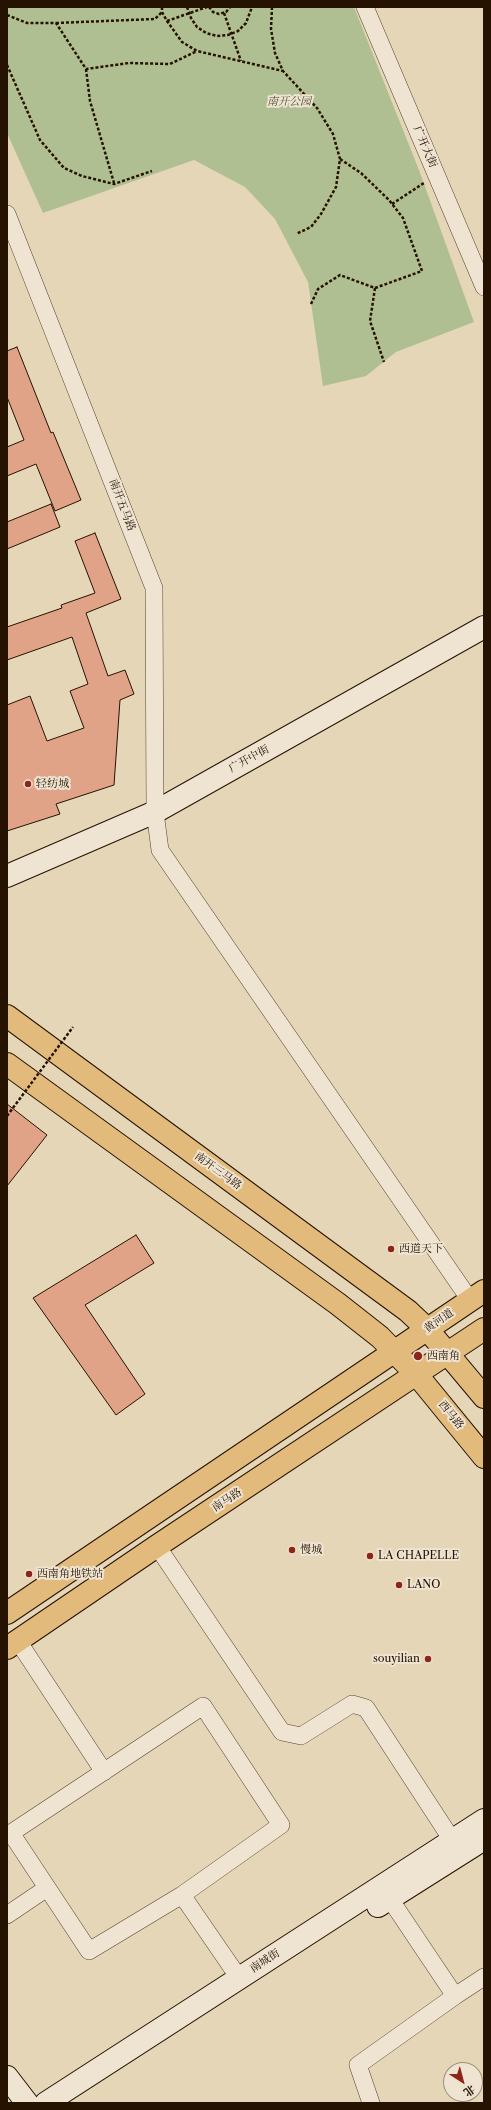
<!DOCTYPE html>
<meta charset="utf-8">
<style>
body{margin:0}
#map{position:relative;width:491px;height:2110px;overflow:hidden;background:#e5d6b8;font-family:"Libre Caslon Text","Noto Serif SC",serif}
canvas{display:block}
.frame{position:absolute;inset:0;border:8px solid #261200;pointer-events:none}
.north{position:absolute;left:443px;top:2062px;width:40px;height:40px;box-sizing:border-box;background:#eee4d1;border:1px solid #9e907d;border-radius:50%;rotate:144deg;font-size:11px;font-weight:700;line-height:16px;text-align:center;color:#261200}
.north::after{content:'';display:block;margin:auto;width:14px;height:18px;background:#8f2418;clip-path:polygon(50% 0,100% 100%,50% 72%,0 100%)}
</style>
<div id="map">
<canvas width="491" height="2110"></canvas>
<div class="frame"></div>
<div class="north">北</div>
</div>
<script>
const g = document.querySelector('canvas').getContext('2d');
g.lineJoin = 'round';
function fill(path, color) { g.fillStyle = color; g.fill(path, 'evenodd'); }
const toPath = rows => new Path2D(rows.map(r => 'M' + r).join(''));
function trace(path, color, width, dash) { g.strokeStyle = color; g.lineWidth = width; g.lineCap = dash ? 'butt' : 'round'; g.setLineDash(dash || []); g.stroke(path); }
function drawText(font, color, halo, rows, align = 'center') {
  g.font = font + ' "Libre Caslon Text","Noto Serif SC",serif'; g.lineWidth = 4; g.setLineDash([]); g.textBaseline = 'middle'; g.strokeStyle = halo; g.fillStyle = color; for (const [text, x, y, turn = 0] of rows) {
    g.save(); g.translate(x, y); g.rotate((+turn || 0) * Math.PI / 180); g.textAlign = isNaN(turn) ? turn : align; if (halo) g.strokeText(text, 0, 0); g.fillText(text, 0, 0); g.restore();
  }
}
fill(toPath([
 [7,7,354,7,419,170,474,322,396,352,366,376,323,386,308,282,275,219,245,187,194,160,43,213,7,133]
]), '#b0bf92');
const building = toPath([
 [17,347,51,433,53,432,81,500,55,511,36,464,7,476,7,447,24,440,7,397,7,351,17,347],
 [51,504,60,527,7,549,7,522,51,504],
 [95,533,121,599,86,613,108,676,125,670,134,694,120,700,114,785,56,804,60,814,7,831,7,705,30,696,47,741,84,728,70,691,88,684,72,637,7,660,7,627,62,608,61,605,95,593,75,541,95,533],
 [7,1104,47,1135,7,1186,7,1104],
 [136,1235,154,1263,85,1305,145,1394,116,1415,33,1298,136,1235]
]);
fill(building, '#e1a387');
trace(building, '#261200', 1);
const street = toPath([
 [365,7,484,287],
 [7,214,154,588,155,812,160,850,470,1300],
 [157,1546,282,1732,301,1736,352,1704,366,1708,452,1840],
 [18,1641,104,1772],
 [182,1895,89,1951,11,1833,203,1706,281,1825,182,1895,239,1978],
 [390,1899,455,1996,484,1977],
 [7,1915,47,1888],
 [371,2103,358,2065,455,1996]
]);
const secondary = toPath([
 [7,876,155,812,484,627],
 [378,1906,484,1839],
 [7,2077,27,2103],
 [46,2103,484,1820]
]);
const primary = toPath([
 [7,1016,408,1311,427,1329,484,1397],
 [7,1064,338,1304,380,1337,417,1375,484,1457],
 [7,1613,484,1291],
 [7,1648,157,1546,484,1329]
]);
trace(street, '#56432e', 18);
trace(secondary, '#261200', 24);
trace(primary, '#261200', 24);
trace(toPath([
 [162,7,162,12,167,21,182,42,197,51,283,71],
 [187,7,191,18,197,27,206,33,217,36,228,35,238,31,246,23,252,7],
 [209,7,213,12,219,14,226,12,230,7],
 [272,7,271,29,275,53,283,71,317,108,333,134,340,159,336,187,321,214,311,227,296,234],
 [224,13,241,61],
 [7,15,27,23,56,23,86,69,129,63,170,64,197,51],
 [167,21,207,7],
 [56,23,155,19,162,12],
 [7,65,40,140,64,168,82,176,114,184,152,171],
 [86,69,90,101,114,183],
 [392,204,424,183],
 [375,288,370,321,384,362],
 [311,304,318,289,340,275,375,288,422,271,403,218,389,200,361,173,340,159]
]), '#261200', 2.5, [3, 2]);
trace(street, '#eee4d1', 17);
trace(secondary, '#eee4d1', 22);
trace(primary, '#e2bb7c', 22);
trace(toPath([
 [7,1116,73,1027]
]), '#261200', 2.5, [3, 2]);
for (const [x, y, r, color] of [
 [28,784,4,"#8f2418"],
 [391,1249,4,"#8f2418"],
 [418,1356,5,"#8f2418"],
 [292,1550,4,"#8f2418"],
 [370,1556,4,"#8f2418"],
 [29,1574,4,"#8f2418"],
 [399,1585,4,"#8f2418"],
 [428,1659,4,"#8f2418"]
]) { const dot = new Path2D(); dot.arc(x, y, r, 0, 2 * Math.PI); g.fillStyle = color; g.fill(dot); trace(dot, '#eee4d1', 1.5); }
drawText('italic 11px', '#564f33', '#eee4d1', [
 ["南开公园",289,102]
]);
drawText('11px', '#261200', '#eee4d1', [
 ["广开大街",425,147,67],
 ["南开五马路",122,505,69],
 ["广开中街",249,759,-29],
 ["南开三马路",218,1171,36],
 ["黄河道",439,1321,-35],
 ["西马路",451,1415,51],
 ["南马路",227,1500,-33],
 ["南城街",265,1961,-33]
]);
drawText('11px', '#261200', '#eee4d1', [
 ["轻纺城",36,784],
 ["西道天下",399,1249],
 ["西南角",427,1356],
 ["慢城",300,1550],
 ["LA CHAPELLE",378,1556],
 ["西南角地铁站",37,1574],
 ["LANO",407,1585],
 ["souyilian",420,1659,"right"]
], 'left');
</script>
